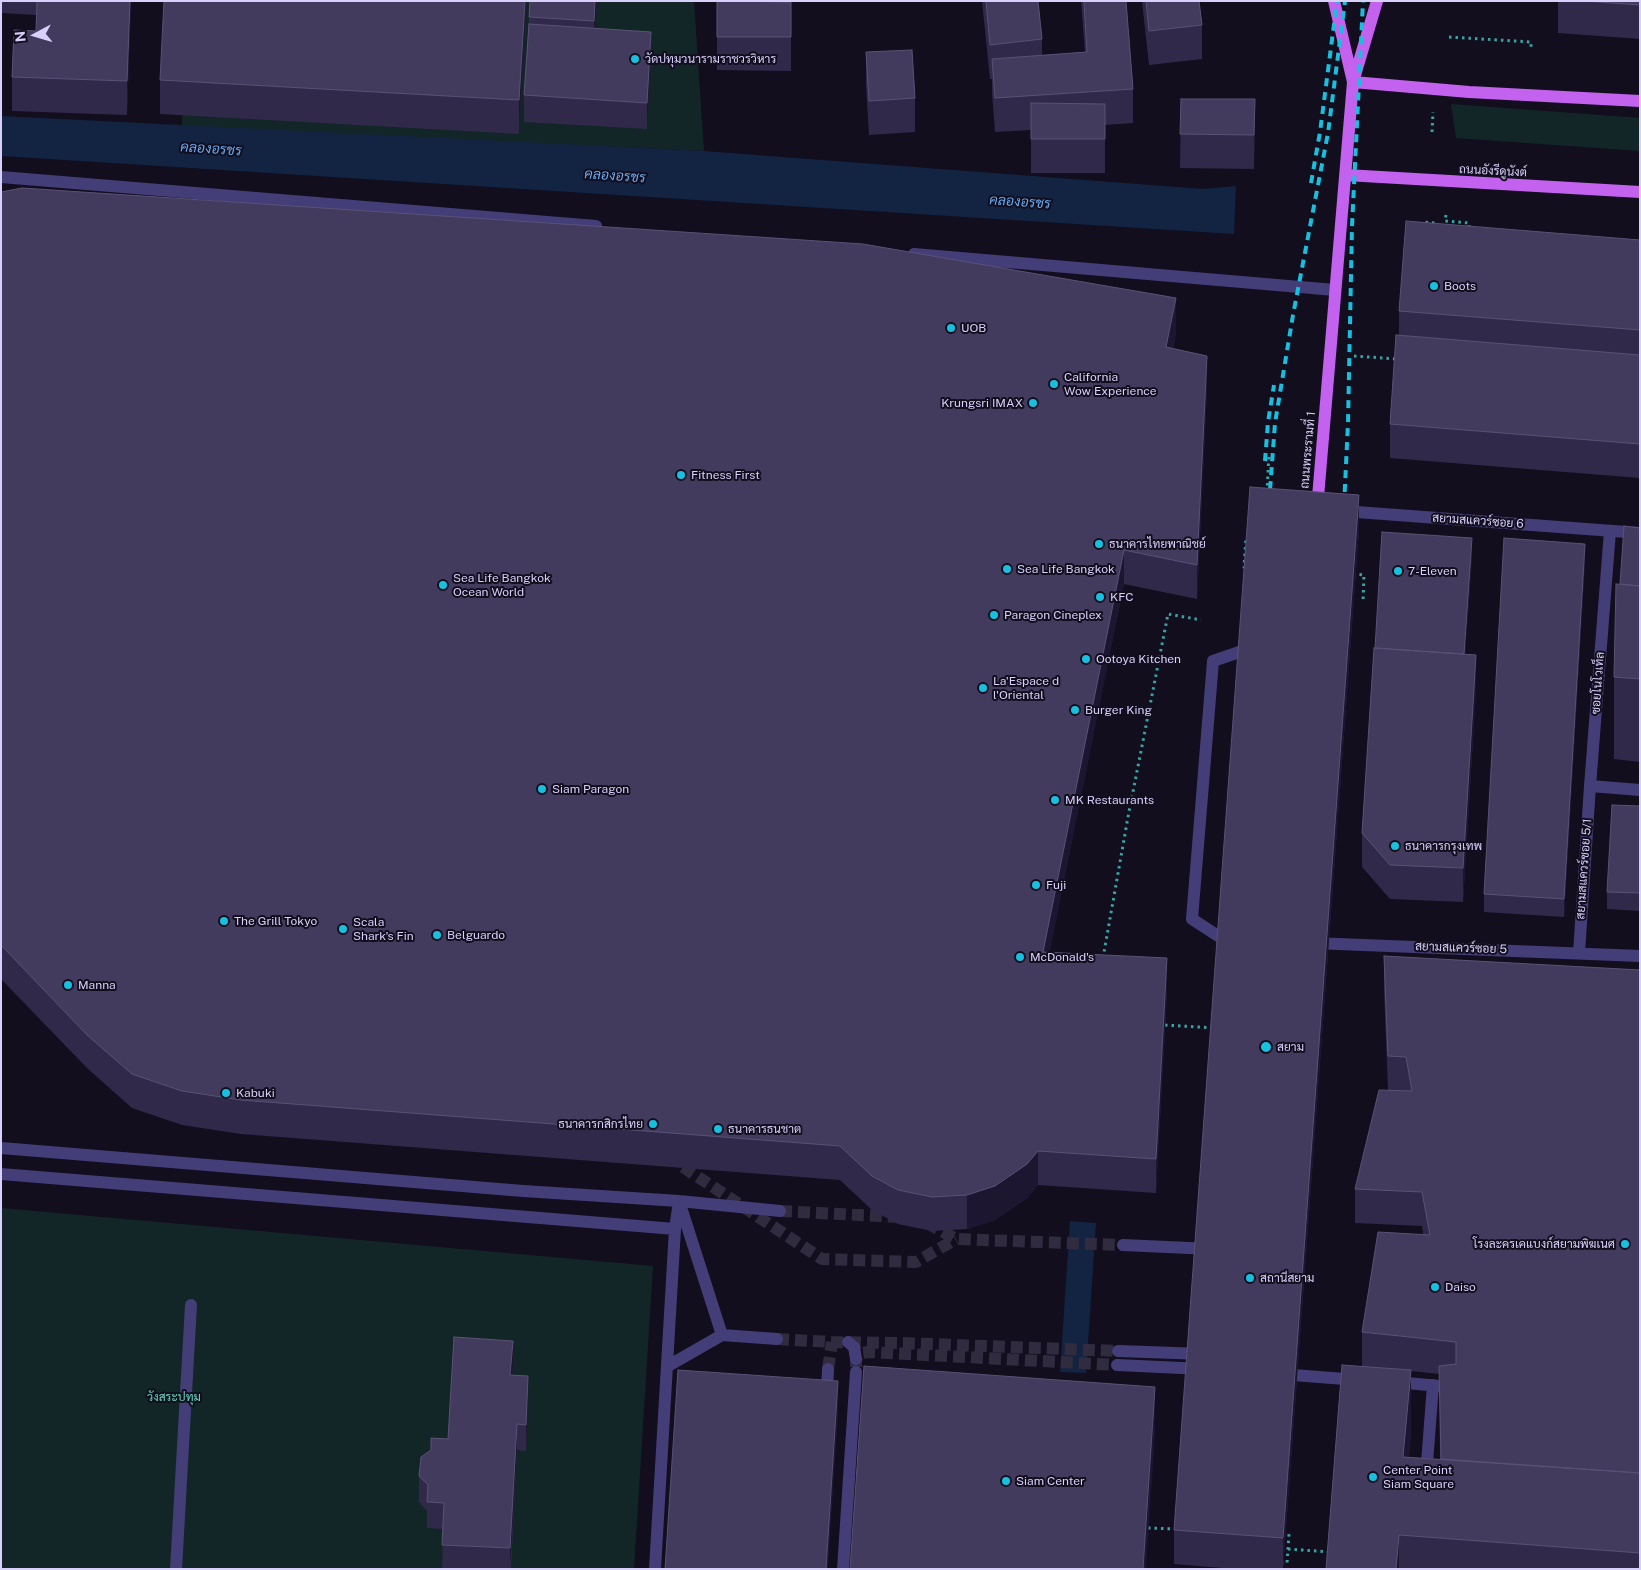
<!DOCTYPE html>
<meta charset="utf-8">
<style>
body{margin:0}
#map{position:relative;width:1641px;height:1570px;overflow:hidden;background:#120e1e;font-family:"Public Sans",sans-serif}
canvas{display:block}
.frame{position:absolute;inset:0;border:2px solid #d7d0fa;pointer-events:none}
.north{position:absolute;left:10px;top:10px;width:50px;height:50px;-webkit-text-stroke:4px #120e1e;paint-order:stroke;rotate:264deg;font-size:14px;font-weight:700;line-height:20px;text-align:center;color:#d7d0fa}
.north::after{content:'';display:block;margin:auto;width:18px;height:22px;background:#d7d0fa;clip-path:polygon(50% 0,100% 100%,50% 72%,0 100%)}
</style>
<div id="map">
<canvas width="1641" height="1570"></canvas>
<div class="frame"></div>
<div class="north">N</div>
</div>
<script>
const g = document.querySelector('canvas').getContext('2d');
g.lineJoin = 'round';
function fill(path, color) { g.fillStyle = color; g.fill(path, 'evenodd'); }
const toPath = rows => new Path2D(rows.map(r => 'M' + r).join(''));
function trace(path, color, width, dash) { g.strokeStyle = color; g.lineWidth = width; g.lineCap = dash ? 'butt' : 'round'; g.setLineDash(dash || []); g.stroke(path); }
function drawText(font, color, halo, rows, align = 'center') {
  g.font = font + ' "Public Sans",Sarabun,sans-serif'; g.lineWidth = 4; g.setLineDash([]); g.textBaseline = 'middle'; g.strokeStyle = halo; g.fillStyle = color; for (const [text, x, y, turn = 0] of rows) {
    g.save(); g.translate(x, y); g.rotate((+turn || 0) * Math.PI / 180); g.textAlign = isNaN(turn) ? turn : align; if (halo) g.strokeText(text, 0, 0); g.fillText(text, 0, 0); g.restore();
  }
}
fill(toPath([
 [181,1,694,1,704,151,182,127],
 [1451,104,1640,118,1640,151,1456,138],
 [1,1208,653,1266,634,1569,1,1569]
]), '#122627');
fill(toPath([
 [1,116,704,151,1203,189,1236,186,1234,234,1,156],
 [1070,1221,1096,1223,1086,1373,1060,1372]
]), '#132342');
trace(toPath([
 [683,1167,822,1259,916,1262,956,1239],
 [780,1211,899,1217],
 [927,1223,956,1239,1123,1245],
 [777,1339,832,1342,903,1343,1118,1351],
 [856,1367,856,1359,861,1353,869,1352,1117,1365],
 [828,1369,832,1342]
]), '#302b3f', 12, [12, 6]);
trace(toPath([
 [1449,37,1531,42,1531,50],
 [1432,132,1433,112],
 [1446,215,1445,221,1469,223,1469,228],
 [1422,225,1422,222,1436,223],
 [1354,356,1397,359],
 [1267,492,1269,453],
 [1246,567,1244,567,1246,538,1248,538],
 [1353,574,1364,575,1363,601],
 [1103,958,1128,817,1168,614,1201,620],
 [1165,1025,1215,1028],
 [1148,1528,1178,1529],
 [1288,1549,1330,1552],
 [1281,1563,1287,1563,1289,1534,1282,1534]
]), '#39a4a4', 3, [2.5, 4]);
trace(toPath([
 [1,177,596,226],
 [914,254,1335,290],
 [1343,511,1640,533],
 [1610,531,1590,786,1640,790],
 [1313,943,1640,956],
 [1232,945,1192,919,1213,661,1254,647],
 [1579,953,1590,786],
 [1,1148,523,1191,679,1201,780,1211],
 [1,1174,675,1229],
 [680,1204,722,1335,777,1339],
 [1123,1245,1211,1249],
 [848,1342,854,1347,856,1359],
 [1118,1351,1203,1354],
 [1117,1365,1203,1369],
 [668,1366,722,1335],
 [1280,1374,1358,1380],
 [1395,1382,1440,1386],
 [827,1397,828,1369],
 [1426,1476,1433,1385],
 [176,1569,191,1305],
 [655,1569,675,1229,679,1201],
 [843,1569,856,1372]
]), '#433e78', 12);
trace(toPath([
 [1334,1,1353,82],
 [1353,82,1469,92,1640,101],
 [1346,175,1640,192],
 [1317,509,1353,82,1377,1]
]), '#c262ef', 12);
trace(toPath([
 [1311,183,1320,132,1337,1],
 [1265,461,1268,422,1274,385],
 [1269,503,1275,423,1293,315,1328,133,1345,1],
 [1344,506,1348,423,1352,226,1363,1]
]), '#17c0df', 4, [8, 6]);
fill(toPath([
 [1,1,131,1,127,115,12,111,12,77,36,31,36,15,1,13],
 [526,1,519,134,160,114,160,80],
 [597,1,595,29,651,58,647,129,524,122,524,95,529,17],
 [717,1,791,2,791,71,717,70],
 [982,1,1038,1,1042,39,1042,55,1085,52,1081,1,1126,1,1133,89,1133,123,1105,125,1105,173,1031,173,1031,130,995,132,992,93,992,79,990,79],
 [1142,1,1199,1,1202,25,1202,59,1149,65],
 [1558,1,1640,1,1640,39,1558,33],
 [866,52,915,98,915,132,869,135,866,86],
 [1181,99,1255,99,1254,169,1180,168],
 [1,192,1176,332,1173,349,1207,390,1197,599,1124,584,1049,952,1167,992,1156,1193,1038,1185,1027,1198,995,1220,967,1229,932,1231,898,1224,872,1210,840,1180,241,1134,182,1125,132,1108,87,1068,1,979],
 [1640,240,1640,478,1390,458,1390,424,1399,335,1399,311],
 [1640,528,1640,762,1614,759,1614,677,1620,584],
 [1359,529,1283,1569,1235,1569,1174,1564,1174,1530],
 [1472,556,1465,654,1476,689,1463,902,1390,899,1362,867,1362,833,1375,648],
 [1585,561,1564,917,1484,912,1484,894],
 [1640,806,1640,911,1607,909,1607,892],
 [1384,956,1640,970,1640,1569,1326,1569,1381,1368,1362,1366,1362,1332,1423,1234,1422,1226,1355,1223,1355,1189,1388,1090,1384,990],
 [1411,1371,1439,1374,1440,1459,1409,1457,1411,1433],
 [513,1367,512,1375,528,1402,526,1451,517,1450,511,1569,442,1569,443,1529,427,1528,427,1511,419,1502,419,1476,448,1439]
]), '#31294a');
fill(toPath([
 [130,1,131,1,127,115,127,81],
 [525,1,526,1,519,134,519,100],
 [595,1,597,1,594,48,594,21],
 [651,32,651,58,647,129,647,103],
 [1176,298,1176,332,1166,381,1166,347],
 [1207,356,1207,390,1197,599,1197,565],
 [1359,495,1359,529,1283,1569,1283,1538],
 [1472,538,1472,556,1463,688,1463,670],
 [1585,544,1585,561,1564,917,1564,899],
 [1124,550,1124,584,1043,986,1043,952],
 [1476,655,1476,689,1463,902,1463,868],
 [1167,958,1167,992,1156,1193,1156,1159],
 [1038,1151,1038,1185,1027,1198,995,1220,967,1229,967,1195],
 [513,1341,513,1367,510,1401,510,1375],
 [1411,1370,1411,1433,1403,1520,1403,1457],
 [528,1376,528,1402,526,1451,526,1425],
 [838,1381,838,1415,828,1569,826,1569],
 [1155,1387,1155,1434,1146,1569,1143,1569],
 [517,1424,517,1450,510,1569,510,1548],
 [1399,1535,1399,1569,1396,1569]
]), '#1d1631');
const building = toPath([
 [37,1,130,1,127,81,12,77,14,30,36,31,37,1],
 [164,1,525,1,519,100,160,80,164,1],
 [530,1,595,1,594,21,529,17,530,1],
 [717,1,791,2,791,37,717,37,717,1],
 [986,1,1038,1,1042,39,990,45,986,1],
 [1084,1,1126,1,1133,89,995,98,992,59,1087,52,1084,1],
 [1146,1,1199,1,1202,25,1149,31,1146,1],
 [1585,1,1640,1,1640,5,1585,1],
 [529,24,651,32,647,103,524,95,529,24],
 [912,50,915,98,869,101,866,52,912,50],
 [1181,99,1255,99,1254,135,1180,134,1181,99],
 [1031,103,1105,104,1105,139,1031,139,1031,103],
 [22,188,863,244,1176,298,1166,347,1207,356,1197,565,1124,550,1043,952,1167,958,1156,1159,1038,1151,1027,1164,995,1186,967,1195,932,1197,898,1190,872,1176,840,1146,241,1100,182,1091,132,1074,87,1035,1,945,1,192,22,188],
 [1406,221,1640,240,1640,330,1399,311,1406,221],
 [1396,335,1640,355,1640,444,1390,424,1396,335],
 [1250,487,1359,495,1283,1538,1174,1530,1250,487],
 [1624,526,1640,528,1640,586,1620,584,1624,526],
 [1382,532,1472,538,1464,654,1375,648,1382,532],
 [1504,538,1585,544,1564,899,1484,894,1504,538],
 [1616,584,1640,586,1640,679,1614,677,1616,584],
 [1374,648,1476,655,1463,868,1390,865,1362,833,1374,648],
 [1612,805,1640,806,1640,893,1607,892,1612,805],
 [1384,956,1640,970,1640,1473,1441,1459,1439,1366,1456,1364,1456,1342,1362,1332,1378,1232,1430,1235,1422,1192,1355,1189,1379,1090,1412,1091,1406,1057,1388,1056,1384,956],
 [454,1337,513,1341,510,1375,528,1376,526,1425,517,1424,510,1548,442,1545,444,1503,427,1502,428,1485,419,1476,421,1457,431,1450,431,1438,448,1439,454,1337],
 [1342,1365,1411,1370,1403,1457,1640,1473,1640,1553,1399,1535,1396,1569,1326,1569,1342,1365],
 [864,1366,1155,1387,1143,1569,850,1569,864,1366],
 [678,1370,838,1381,826,1569,665,1569,678,1370]
]);
fill(building, '#433b5d');
trace(building, '#5a5276', 1);
for (const [x, y, r, color] of [
 [635,59,5,"#17c0df"],
 [1434,286,5,"#17c0df"],
 [951,328,5,"#17c0df"],
 [1054,384,5,"#17c0df"],
 [1033,403,5,"#17c0df"],
 [681,475,5,"#17c0df"],
 [1099,544,5,"#17c0df"],
 [1007,569,5,"#17c0df"],
 [1398,571,5,"#17c0df"],
 [443,585,5,"#17c0df"],
 [1100,597,5,"#17c0df"],
 [994,615,5,"#17c0df"],
 [1086,659,5,"#17c0df"],
 [983,688,5,"#17c0df"],
 [1075,710,5,"#17c0df"],
 [542,789,5,"#17c0df"],
 [1055,800,5,"#17c0df"],
 [1395,846,5,"#17c0df"],
 [1036,885,5,"#17c0df"],
 [224,921,5,"#17c0df"],
 [343,929,5,"#17c0df"],
 [437,935,5,"#17c0df"],
 [1020,957,5,"#17c0df"],
 [68,985,5,"#17c0df"],
 [1266,1047,6,"#17c0df"],
 [226,1093,5,"#17c0df"],
 [653,1124,5,"#17c0df"],
 [718,1129,5,"#17c0df"],
 [1625,1244,5,"#17c0df"],
 [1250,1278,5,"#17c0df"],
 [1435,1287,5,"#17c0df"],
 [1373,1477,5,"#17c0df"],
 [1006,1481,5,"#17c0df"]
]) { const dot = new Path2D(); dot.arc(x, y, r, 0, 2 * Math.PI); g.fillStyle = color; g.fill(dot); trace(dot, '#120e1e', 2); }
drawText('12px', '#d7d0fa', '#120e1e', [
 ["วัดปทุมวนารามราชวรวิหาร",645,59],
 ["Boots",1444,286],
 ["UOB",961,328],
 ["California",1064,377],
 ["Wow Experience",1064,391],
 ["Krungsri IMAX",1023,403,"right"],
 ["Fitness First",691,475],
 ["ธนาคารไทยพาณิชย์",1109,544],
 ["Sea Life Bangkok",1017,569],
 ["7-Eleven",1408,571],
 ["Sea Life Bangkok",453,578],
 ["Ocean World",453,592],
 ["KFC",1110,597],
 ["Paragon Cineplex",1004,615],
 ["Ootoya Kitchen",1096,659],
 ["La'Espace d",993,681],
 ["l'Oriental",993,695],
 ["Burger King",1085,710],
 ["Siam Paragon",552,789],
 ["MK Restaurants",1065,800],
 ["ธนาคารกรุงเทพ",1405,846],
 ["Fuji",1046,885],
 ["The Grill Tokyo",234,921],
 ["Scala",353,922],
 ["Shark's Fin",353,936],
 ["Belguardo",447,935],
 ["McDonald's",1030,957],
 ["Manna",78,985],
 ["สยาม",1277,1047],
 ["Kabuki",236,1093],
 ["ธนาคารกสิกรไทย",643,1124,"right"],
 ["ธนาคารธนชาต",728,1129],
 ["โรงละครเคแบงก์สยามพิฆเนศ",1615,1244,"right"],
 ["สถานีสยาม",1260,1278],
 ["Daiso",1445,1287],
 ["Center Point",1383,1470],
 ["Siam Square",1383,1484],
 ["Siam Center",1016,1481]
], 'left');
drawText('12px', '#d7d0fa', '#120e1e', [
 ["ถนนอังรีดูนังต์",1493,171,3],
 ["ถนนพระรามที่ 1",1308,450,-85],
 ["สยามสแควร์ซอย 6",1478,521,4],
 ["ซอยโนโวเท็ล",1598,683,-86],
 ["สยามสแควร์ซอย 5/1",1584,869,-86],
 ["สยามสแควร์ซอย 5",1461,948,2]
]);
drawText('12px', '#64d2bc', '#120e1e', [
 ["วังสระปทุม",174,1397]
]);
drawText('italic 14px', '#68a9f0', '#120e1e', [
 ["คลองอรชร",211,149,4],
 ["คลองอรชร",615,176,4],
 ["คลองอรชร",1020,202,4]
]);
</script>
